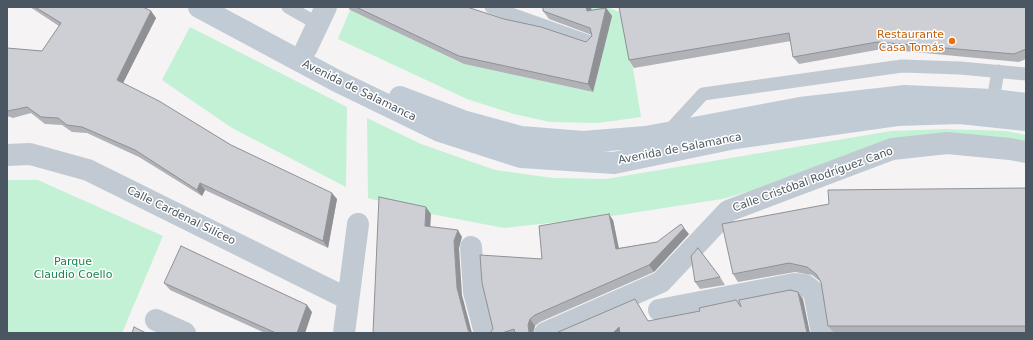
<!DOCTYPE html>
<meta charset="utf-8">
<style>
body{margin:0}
#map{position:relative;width:1033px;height:340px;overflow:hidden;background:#f5f3f3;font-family:"DejaVu Sans",sans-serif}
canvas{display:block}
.frame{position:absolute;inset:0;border:8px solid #4a5661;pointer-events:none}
</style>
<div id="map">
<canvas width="1033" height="340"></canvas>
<div class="frame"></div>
</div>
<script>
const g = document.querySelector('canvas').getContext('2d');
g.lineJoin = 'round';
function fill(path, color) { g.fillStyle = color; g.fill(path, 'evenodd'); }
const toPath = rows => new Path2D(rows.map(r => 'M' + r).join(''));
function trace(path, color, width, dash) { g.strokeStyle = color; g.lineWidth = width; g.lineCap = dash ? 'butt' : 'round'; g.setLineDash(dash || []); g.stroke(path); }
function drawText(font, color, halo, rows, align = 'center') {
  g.font = font + ' "DejaVu Sans",sans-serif'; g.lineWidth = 3; g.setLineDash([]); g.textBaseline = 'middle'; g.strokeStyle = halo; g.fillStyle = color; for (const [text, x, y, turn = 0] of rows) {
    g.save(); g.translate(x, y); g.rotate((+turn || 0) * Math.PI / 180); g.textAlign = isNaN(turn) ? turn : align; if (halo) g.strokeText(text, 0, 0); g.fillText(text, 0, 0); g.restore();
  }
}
fill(toPath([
 [592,7,607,7,624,14,641,117,598,123,550,122,514,114,467,99,338,39,350,10,464,64,593,92,604,47,594,28],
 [190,27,347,107,346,187,232,128,162,80],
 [367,118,421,144,495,170,553,178,606,179,891,131,946,129,1006,131,1026,135,1026,145,940,138,722,199,612,216,504,228,431,214,368,198],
 [7,180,38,180,163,236,122,333,7,333]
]), '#c3f1d5');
trace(toPath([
 [288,7,318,24],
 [491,7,590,42],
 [993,100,998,71],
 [667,133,703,94,902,66,960,68,1026,74]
]), '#c1cad2', 13);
trace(toPath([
 [306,49,326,7],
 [7,155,30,154,88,170,348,299],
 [471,247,474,292,485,333],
 [659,310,794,284,805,285,814,292,822,333],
 [156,320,185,333],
 [344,333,358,224],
 [545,333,661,282,728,211,892,149,947,143,1010,149,1026,152]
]), '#c1cad2', 22);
trace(toPath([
 [199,7,337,81,440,131,521,157,614,163,735,138,897,115,960,113,1026,120],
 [400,97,463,121,521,137,583,142,646,137,800,108,905,96,993,100,1026,104]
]), '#c1cbd6', 22);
fill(toPath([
 [30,7,143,7,151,11,156,18,123,83,231,145,337,199,328,248,205,190,202,196,139,157,87,133,72,132,62,125,45,124,31,113,13,118,7,116,7,48,42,51,59,26],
 [348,7,467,7,504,19,586,42,592,36,592,35,549,19,543,11,543,7,591,7,592,10,606,8,612,16,593,92,464,64,350,10],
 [619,7,1026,7,1026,59,1019,62,882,49,799,64,793,57,791,41,634,68,629,60],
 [1026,188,1026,333,834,333,828,326,821,282,812,275,795,272,738,282,733,274],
 [613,220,619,248,657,242,689,234,654,272,540,322,535,326,533,333,490,333,542,259],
 [720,277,725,285,700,289,695,282],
 [164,283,312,312,305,333,265,333,170,290]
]), '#b0b2b7');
fill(toPath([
 [586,7,591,7,592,19,587,11],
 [606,8,612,16,593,92,588,84],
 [151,11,156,18,121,87,117,80],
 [200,183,205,190,202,196,197,190],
 [332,193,337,199,328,248,323,241],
 [426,207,431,214,430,233,425,226],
 [609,214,613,220,620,255,616,249],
 [684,228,689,234,654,272,649,265],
 [458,230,462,237,459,248,462,295,472,333,470,333,468,330,457,288,454,241],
 [798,292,803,299,810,333,807,333],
 [307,305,312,312,305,333,297,333],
 [530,319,535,326,533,333,530,333,529,332,528,325],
 [619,327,623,333,613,333]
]), '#909195');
const building = toPath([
 [35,7,143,7,151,11,117,80,159,101,231,145,332,193,323,241,200,183,197,190,135,150,82,127,67,125,58,118,41,117,27,107,8,111,7,111,7,48,42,51,61,23,35,7],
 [356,7,467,7,504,19,541,27,586,42,592,36,590,28,543,11,543,7,586,7,587,11,606,8,588,84,459,56,356,7],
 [619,7,1026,7,1026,49,1014,54,877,42,793,57,789,33,629,60,619,7],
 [1026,188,1026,326,828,326,821,282,816,274,807,267,789,263,733,274,722,224,829,204,828,190,1026,188],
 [379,197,426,207,425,226,458,230,454,241,457,288,468,330,470,333,373,333,379,197],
 [609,214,616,249,657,242,681,224,684,228,649,265,535,315,530,319,528,325,529,332,530,333,515,333,514,329,502,333,490,333,493,329,482,283,480,255,542,259,539,226,609,214],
 [181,246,307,305,297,333,276,333,164,283,181,246],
 [698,248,720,277,695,282,691,256,698,248],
 [790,290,798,292,807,333,620,333,619,327,613,333,556,333,635,299,648,321,700,311,699,308,736,300,741,307,739,300,790,290],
 [134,327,146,333,132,333,134,327]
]);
fill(building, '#cdcfd5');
trace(building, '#909195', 1);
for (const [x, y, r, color] of [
 [952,41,4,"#e8710a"]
]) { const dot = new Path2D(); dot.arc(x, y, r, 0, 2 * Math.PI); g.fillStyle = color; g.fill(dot); trace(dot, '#fff', 1.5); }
drawText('11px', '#c56008', '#fff', [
 ["Restaurante",944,35],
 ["Casa Tomás",944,48]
], 'right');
drawText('11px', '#4a5661', '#fff', [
 ["Avenida de Salamanca",359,91,26],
 ["Avenida de Salamanca",680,149,-11],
 ["Calle Cristóbal Rodríguez Cano",813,180,-20],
 ["Calle Cardenal Silíceo",181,216,26]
]);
drawText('11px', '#17864f', '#fff', [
 ["Parque",73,262],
 ["Claudio Coello",73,275]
]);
</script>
